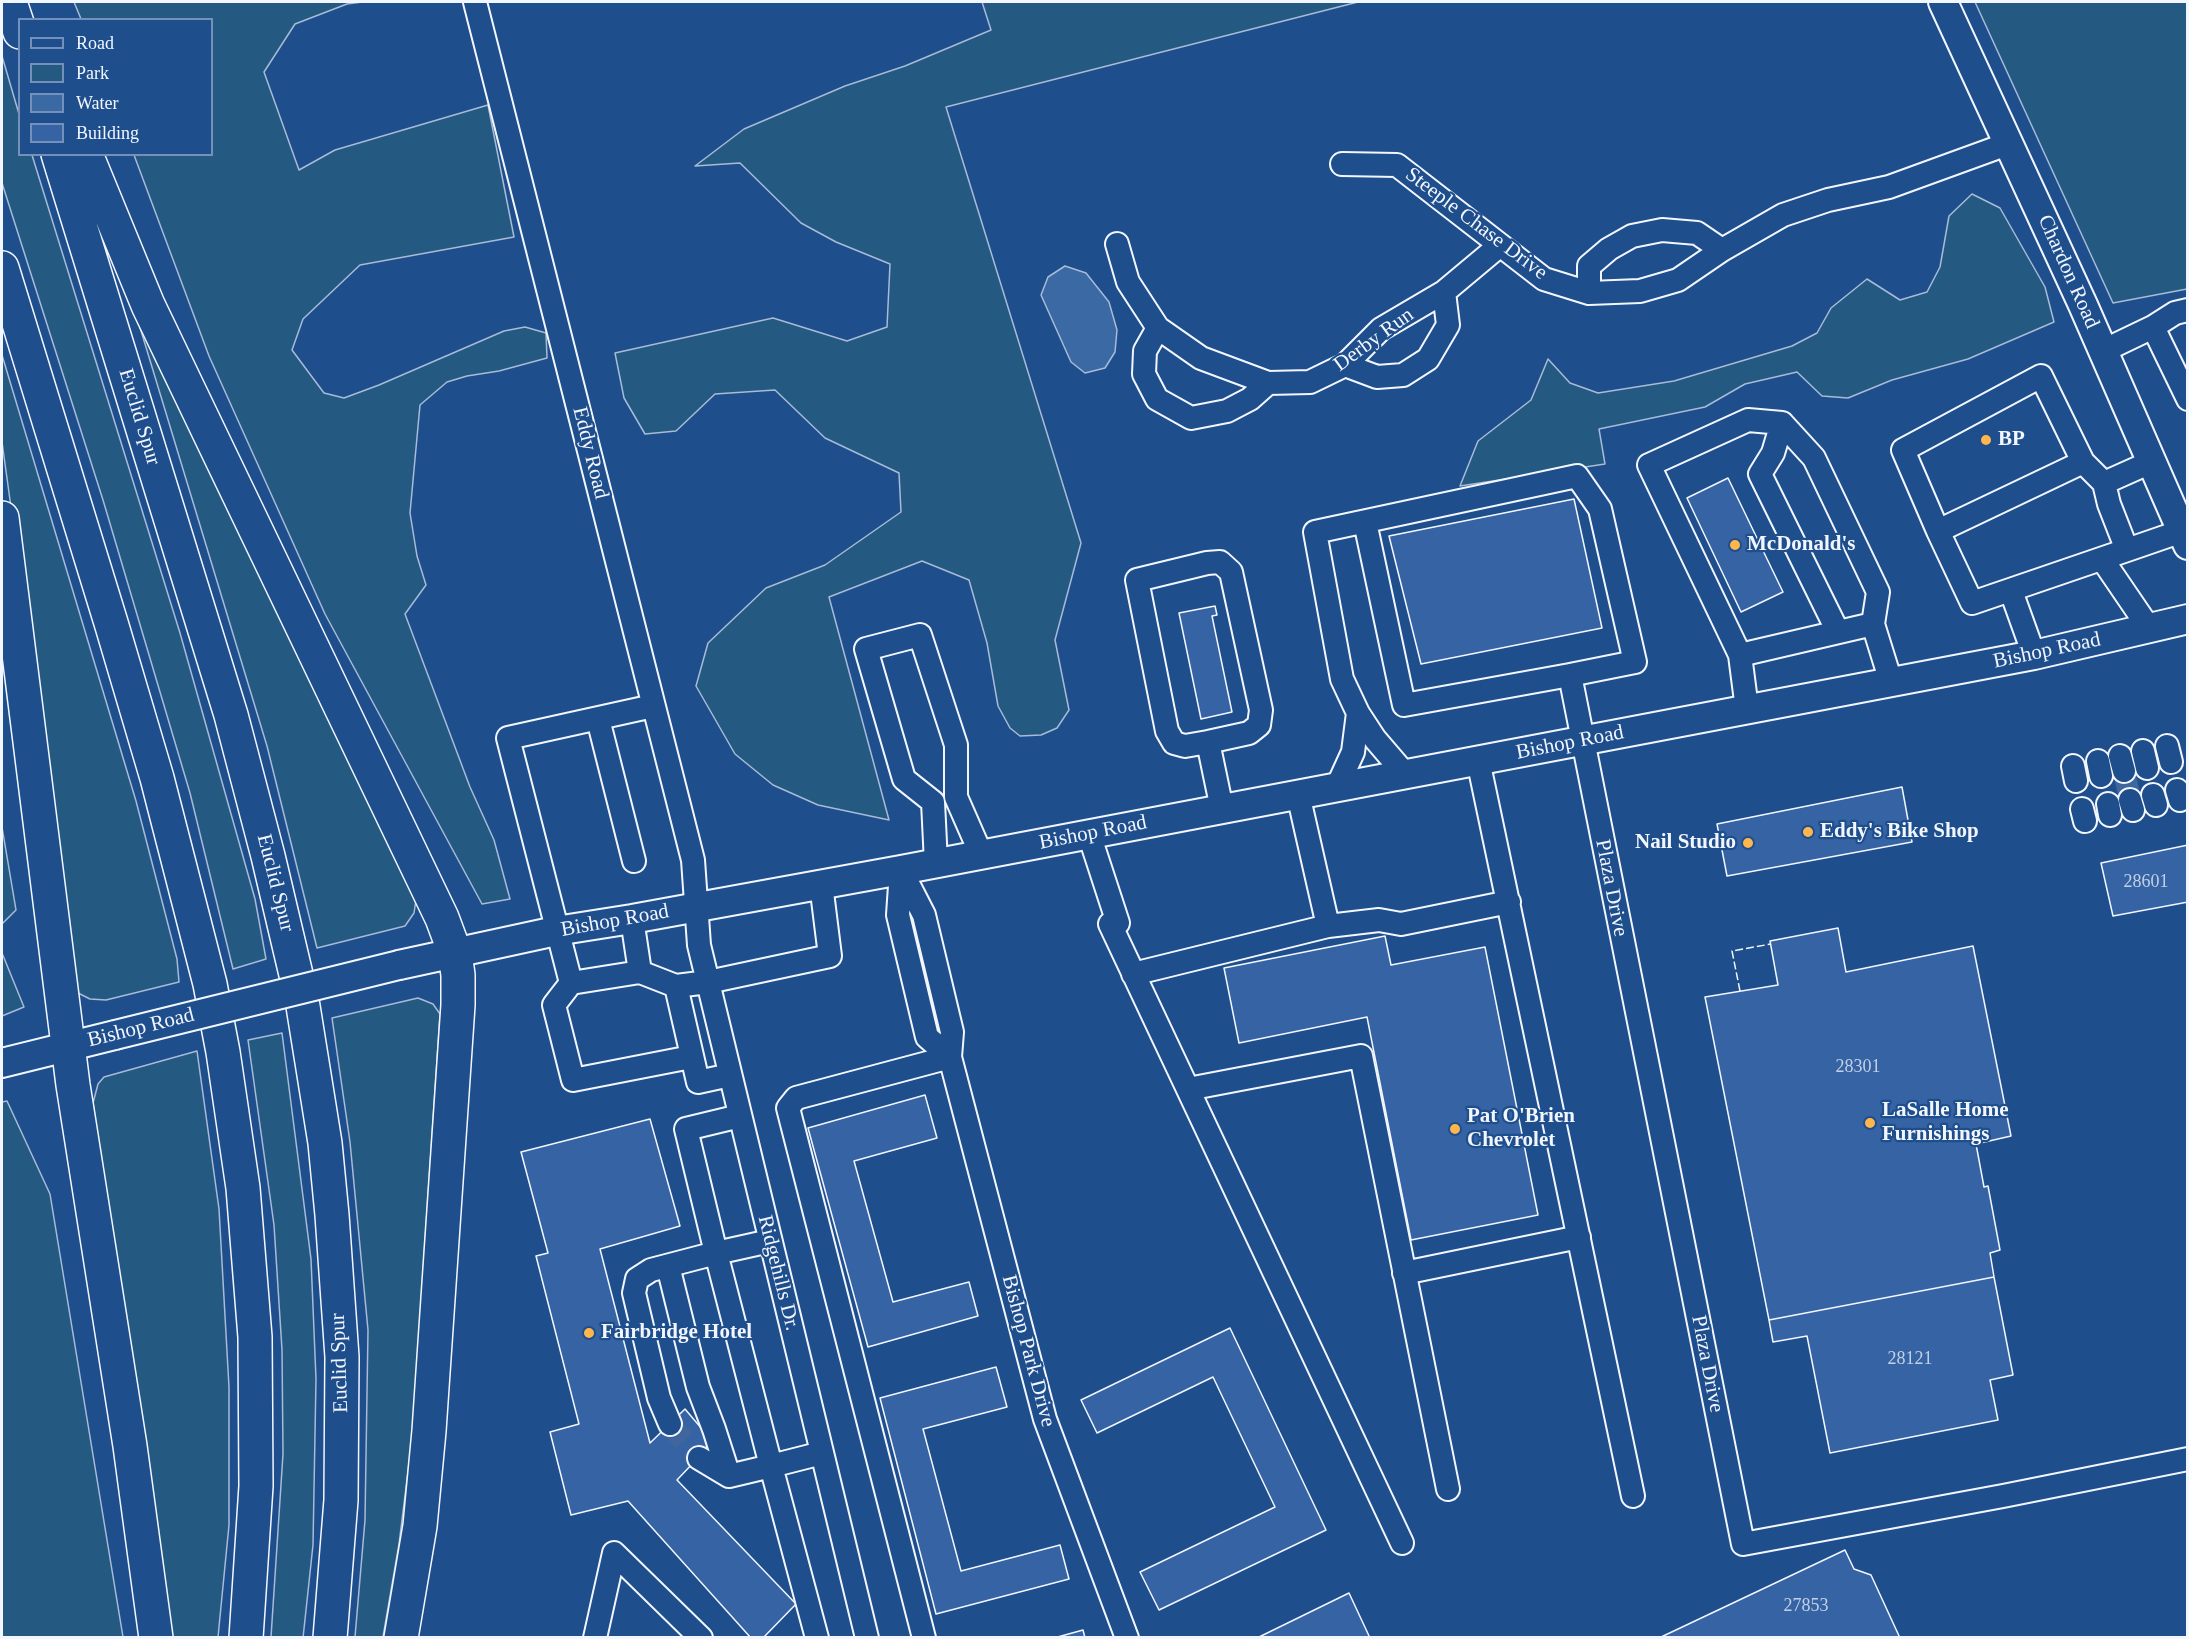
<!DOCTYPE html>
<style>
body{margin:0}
#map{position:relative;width:2189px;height:1639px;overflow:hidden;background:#1f4e8c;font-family:"Times New Roman",serif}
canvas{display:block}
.frame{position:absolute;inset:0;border:3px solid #f2f6ff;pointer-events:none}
.legend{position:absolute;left:18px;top:18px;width:195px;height:138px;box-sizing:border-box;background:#1f4e8c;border:2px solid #7391ba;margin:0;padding:8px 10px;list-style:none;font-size:18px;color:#f2f6ff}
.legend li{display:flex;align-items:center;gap:12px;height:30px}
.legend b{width:30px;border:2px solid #7391ba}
</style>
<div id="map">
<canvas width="2189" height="1639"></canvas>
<div class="frame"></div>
<ul class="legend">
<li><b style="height:8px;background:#1f4e8c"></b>Road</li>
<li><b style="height:16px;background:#245a82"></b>Park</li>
<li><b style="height:16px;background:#3b69a3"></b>Water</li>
<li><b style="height:16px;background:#3563a3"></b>Building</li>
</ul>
</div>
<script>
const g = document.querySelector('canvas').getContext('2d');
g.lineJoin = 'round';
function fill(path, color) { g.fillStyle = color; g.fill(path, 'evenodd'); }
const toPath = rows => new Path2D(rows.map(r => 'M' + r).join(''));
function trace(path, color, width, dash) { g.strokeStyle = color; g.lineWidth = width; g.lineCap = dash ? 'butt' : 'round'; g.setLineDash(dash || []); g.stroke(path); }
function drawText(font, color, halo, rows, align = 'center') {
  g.font = font + ' "Times New Roman",serif'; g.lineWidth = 4.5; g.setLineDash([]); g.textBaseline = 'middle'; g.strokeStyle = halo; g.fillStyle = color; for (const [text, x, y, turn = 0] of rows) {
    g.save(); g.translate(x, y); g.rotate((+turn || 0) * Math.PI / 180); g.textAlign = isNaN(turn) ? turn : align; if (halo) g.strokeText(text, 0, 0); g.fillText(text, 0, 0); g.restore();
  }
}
const green = toPath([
 [74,2,362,2,347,4,295,24,264,72,299,170,335,150,488,105,514,237,360,265,303,319,292,350,324,393,344,398,379,385,504,331,525,327,546,333,547,358,499,371,467,376,447,382,420,405,410,513,417,556,426,585,405,614,470,787,494,840,510,899,482,904,325,614,209,356,134,155,212,154,212,20,81,19,74,2],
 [982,2,1358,2,946,107,1081,543,1055,640,1069,710,1057,728,1041,735,1020,736,1010,728,998,706,987,643,969,580,922,561,829,597,889,820,818,805,773,785,735,754,696,686,708,643,766,588,825,565,901,512,899,473,825,438,775,390,715,394,676,431,645,434,624,398,615,353,773,318,847,341,887,327,890,264,836,242,801,223,740,163,695,166,744,129,845,86,905,66,991,30,982,2],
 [1975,2,2187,2,2187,289,2113,303,1975,2],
 [2,56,19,114,20,154,32,155,180,633,255,899,266,959,233,969,190,793,103,500,2,183,2,56],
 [1972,194,2000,208,2045,287,2054,322,1968,359,1892,380,1848,398,1822,396,1797,372,1745,384,1705,407,1599,429,1605,464,1460,486,1478,441,1531,400,1548,359,1570,383,1598,393,1674,381,1792,346,1817,333,1831,308,1867,279,1900,300,1927,292,1940,267,1949,216,1972,194],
 [135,311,416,900,414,913,405,926,317,948,267,746,135,311],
 [2,355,136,801,177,959,179,982,106,1000,90,999,78,993,2,442,2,355],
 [2,827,16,910,2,924,2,827],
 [2,953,24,1007,2,1016,2,953],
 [418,998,433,1004,440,1014,412,1439,399,1544,383,1637,355,1637,365,1520,368,1330,350,1142,332,1018,418,998],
 [282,1033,311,1259,316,1379,313,1545,303,1638,271,1637,283,1454,282,1350,274,1225,248,1040,282,1033],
 [197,1051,219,1209,229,1387,229,1525,218,1637,164,1637,93,1103,98,1084,104,1077,197,1051],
 [7,1101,50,1194,123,1637,2,1637,2,1102,7,1101]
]);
fill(green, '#245a82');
trace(green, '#a8bbd7', 1.5);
const water = toPath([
 [1065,266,1086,273,1109,302,1117,330,1115,352,1105,368,1085,373,1071,362,1041,295,1048,277,1065,266]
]);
fill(water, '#3b69a3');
trace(water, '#a8bbd7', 1.5);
const building = toPath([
 [1728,478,1783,592,1741,612,1687,498,1728,478],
 [1574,499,1602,628,1421,664,1389,536,1574,499],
 [1215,606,1217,615,1212,616,1232,712,1201,719,1179,613,1215,606],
 [1902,787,1912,842,1727,876,1717,824,1902,787],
 [2188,845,2188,902,2113,916,2101,863,2188,845],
 [1838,928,1846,972,1973,946,2011,1136,1976,1144,1984,1187,1988,1186,2000,1250,1990,1253,1994,1277,1769,1320,1705,997,1778,985,1770,941,1838,928],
 [1385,936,1391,965,1485,947,1538,1215,1411,1240,1367,1017,1239,1043,1224,968,1385,936],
 [925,1095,937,1138,854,1161,893,1302,969,1282,978,1316,868,1347,808,1128,925,1095],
 [650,1119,680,1226,600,1249,650,1443,685,1409,713,1442,677,1480,796,1604,763,1638,751,1638,628,1501,571,1515,550,1432,579,1424,536,1256,548,1253,521,1152,650,1119],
 [1994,1277,2013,1375,1990,1380,1998,1420,1830,1453,1807,1336,1773,1342,1769,1320,1994,1277],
 [1230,1328,1326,1530,1159,1610,1140,1572,1275,1507,1213,1377,1097,1433,1081,1400,1230,1328],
 [996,1367,1007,1407,923,1429,961,1571,1060,1545,1069,1579,936,1614,880,1398,996,1367],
 [1845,1550,1854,1569,1871,1575,1900,1638,1659,1638,1845,1550],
 [1349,1593,1370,1638,1257,1638,1349,1593],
 [1083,1630,1085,1638,1054,1638,1083,1630]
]);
fill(building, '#3563a3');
trace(building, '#f2f6ff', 1.5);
trace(toPath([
 [2124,771,2130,800],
 [670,1424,699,1458]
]), '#3f679d', 22, [22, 11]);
const minor = toPath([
 [475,2,693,860,699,945,867,1638],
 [1342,164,1397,165,1544,279,1589,293,1640,291,1678,280,1722,250,1783,215,1828,200,1889,187,2010,143],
 [1117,244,1128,282,1158,328,1201,358,1268,383,1310,382,1345,365,1381,329,1444,292,1499,246],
 [1589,293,1589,266,1609,249,1632,236,1662,230,1697,233,1722,250],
 [2153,327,2175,313,2188,310],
 [1158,328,1145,351,1144,374,1157,399,1191,418,1227,411,1250,399,1268,383],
 [2103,351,2153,327,2188,399],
 [1345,365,1377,377,1403,375,1428,359,1448,325,1444,292],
 [1782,423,1773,453,1760,474,1838,632],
 [2083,462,1938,531,1903,450,2041,376,2083,462,2104,483,2151,462],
 [1365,522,1404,705,1570,675,1743,1544,2003,1496,2188,1459],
 [1938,531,1972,603,2127,550,2109,504,2104,483],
 [2127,550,2182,531],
 [2102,559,2149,628],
 [1220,562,1231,572,1261,710,1259,725,1249,733,1208,742,1185,746,1174,743,1167,731,1137,580,1207,563,1220,562],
 [2011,591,2034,655],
 [1740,655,1873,624],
 [653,706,508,738,571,983,554,1005,573,1080,691,1057],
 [1747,709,1740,655,1649,465,1748,420,1782,423,1814,458,1878,592,1873,624,1891,682],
 [598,719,634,861],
 [1208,742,1222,809],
 [2167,746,2171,762],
 [2143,751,2147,768],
 [2120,756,2124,771],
 [1478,760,1633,1496],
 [2098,761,2101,776],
 [2073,766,2076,781],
 [1405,774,1375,739,1358,713,1342,679,1315,532,1577,476,1600,509,1635,662,1570,675],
 [1337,787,1353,752,1358,713],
 [2177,790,2180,800],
 [1298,794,1328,926],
 [2153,795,2156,805],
 [2130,800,2133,810],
 [2108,804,2110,815],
 [2082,809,2085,821],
 [1089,834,1118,923],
 [936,863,933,802,904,779,866,649,920,635,956,745,956,797,981,854],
 [901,870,924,915,952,1032,950,1057,1045,1419,1127,1638],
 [901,871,898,915,927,1037,950,1057],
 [632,919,640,972],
 [1110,924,1402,1543],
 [1133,974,1328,926,1379,920,1401,924,1509,902],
 [571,983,640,972,676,986],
 [730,1075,698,1082,676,986,708,982,830,956,821,884],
 [1188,1089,1361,1056,1448,1489],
 [740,1116,686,1129,716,1253,770,1241],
 [668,1266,698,1387,714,1429,729,1476],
 [1404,1273,1579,1237],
 [670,1424,659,1398,634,1293,637,1279,651,1270,716,1253,771,1466,822,1453],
 [699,1458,729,1476,771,1466,817,1638],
 [595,1638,614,1553,701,1638],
 [924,1638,788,1108,796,1098,950,1057]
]);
const major = toPath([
 [1943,2,2083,305,2188,545],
 [399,965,556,931,632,919,901,870,2034,655,2188,619],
 [2,1063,115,1035]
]);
const highway = toPath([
 [10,2,20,32],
 [58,154,231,715,268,856,302,1000,325,1143,332,1215,342,1357,341,1500,330,1638],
 [86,154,148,305,442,918,455,953,458,975,458,1005,429,1431,420,1526,401,1638],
 [2,268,112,626,157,778,210,984,223,1052,243,1188,255,1337,256,1486,246,1638],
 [2,518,73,1085,130,1446,156,1638]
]);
trace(minor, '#f2f6ff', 26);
trace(major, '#f2f6ff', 32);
trace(highway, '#f2f6ff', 36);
trace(minor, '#1f4e8c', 22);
trace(major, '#1f4e8c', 28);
trace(highway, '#1f4e8c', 33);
const majorBridge = toPath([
 [115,1035,399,965]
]);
trace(majorBridge, '#f2f6ff', 32, []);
trace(majorBridge, '#1f4e8c', 28);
trace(toPath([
 [1740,991,1732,951,1771,944]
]), '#f2f6ff', 1.5, [8, 3]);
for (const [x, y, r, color] of [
 [1986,440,6,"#ffb74d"],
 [1735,545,6,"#ffb74d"],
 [1808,832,6,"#ffb74d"],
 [1748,843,6,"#ffb74d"],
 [1870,1123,6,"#ffb74d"],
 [1455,1129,6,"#ffb74d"],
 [589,1333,6,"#ffb74d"]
]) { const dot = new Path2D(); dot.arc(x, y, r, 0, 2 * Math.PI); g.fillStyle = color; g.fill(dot); trace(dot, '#1f4e8c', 2); }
drawText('18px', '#c3d1e8', null, [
 ["28601",2146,882],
 ["28301",1858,1067],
 ["28121",1910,1359],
 ["27853",1806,1606]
]);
drawText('21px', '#f2f6ff', '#1f4e8c', [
 ["Steeple Chase Drive",1476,224,37],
 ["Chardon Road",2068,272,66],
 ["Derby Run",1374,340,-36],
 ["Euclid Spur",139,417,73],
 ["Eddy Road",590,453,76],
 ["Bishop Road",2047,651,-12],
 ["Bishop Road",1570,743,-11],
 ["Bishop Road",1093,833,-11],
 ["Euclid Spur",275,883,76],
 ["Plaza Drive",1611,888,79],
 ["Bishop Road",615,921,-10],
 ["Bishop Road",141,1028,-14],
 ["Ridgehills Dr.",778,1273,76],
 ["Bishop Park Drive",1028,1351,75],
 ["Euclid Spur",340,1363,-92],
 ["Plaza Drive",1707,1364,79]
]);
drawText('bold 21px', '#f2f6ff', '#1f4e8c', [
 ["BP",1998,440],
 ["McDonald's",1747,545],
 ["Eddy's Bike Shop",1820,832],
 ["Nail Studio",1736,843,"right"],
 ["LaSalle Home",1882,1111],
 ["Furnishings",1882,1135],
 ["Pat O'Brien",1467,1117],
 ["Chevrolet",1467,1141],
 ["Fairbridge Hotel",601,1333]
], 'left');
</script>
